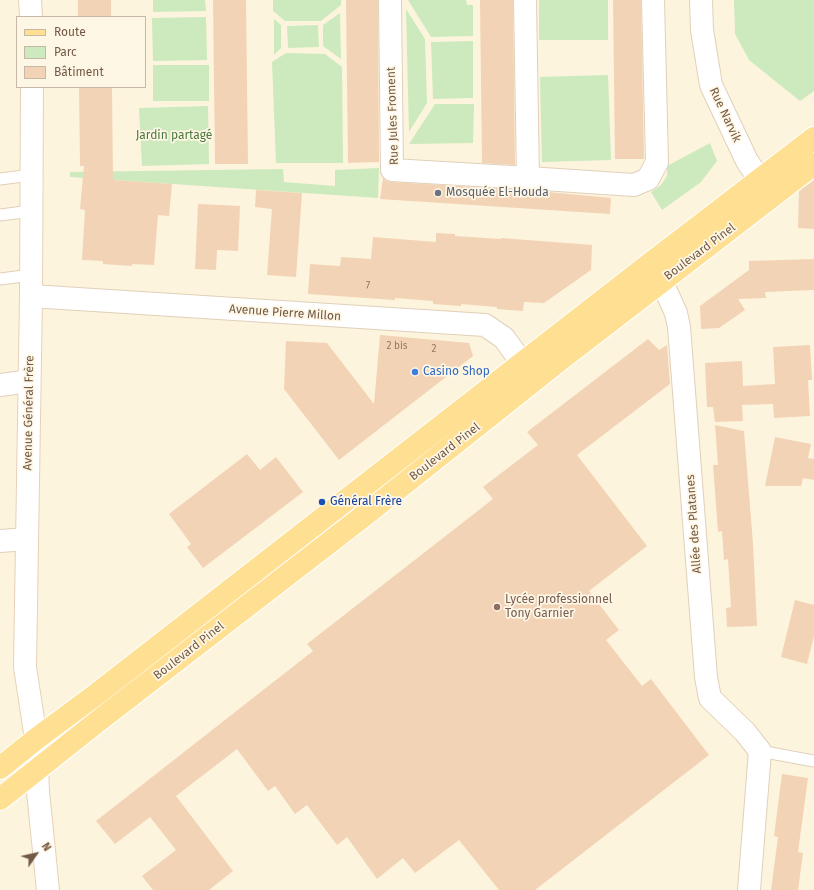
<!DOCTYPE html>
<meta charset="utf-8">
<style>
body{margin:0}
#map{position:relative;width:814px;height:890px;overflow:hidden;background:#fdf4de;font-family:"Fira Sans",sans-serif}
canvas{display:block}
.legend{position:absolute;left:16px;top:16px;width:130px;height:72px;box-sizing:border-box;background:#fff7e5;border:1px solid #c7b8a5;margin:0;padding:5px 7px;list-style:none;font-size:12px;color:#735a46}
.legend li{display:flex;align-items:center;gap:8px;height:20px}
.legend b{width:20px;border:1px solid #c7b8a5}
.north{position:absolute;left:16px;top:834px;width:40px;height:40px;-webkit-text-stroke:3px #fff7e5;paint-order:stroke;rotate:56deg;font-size:11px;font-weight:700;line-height:16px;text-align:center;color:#735a46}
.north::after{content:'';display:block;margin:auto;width:14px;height:18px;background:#735a46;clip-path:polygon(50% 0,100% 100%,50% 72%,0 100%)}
</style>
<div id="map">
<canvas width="814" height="890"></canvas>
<ul class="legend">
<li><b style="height:5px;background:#ffe093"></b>Route</li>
<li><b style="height:11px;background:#cceabd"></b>Parc</li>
<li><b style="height:11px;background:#f3d3b5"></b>Bâtiment</li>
</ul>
<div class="north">N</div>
</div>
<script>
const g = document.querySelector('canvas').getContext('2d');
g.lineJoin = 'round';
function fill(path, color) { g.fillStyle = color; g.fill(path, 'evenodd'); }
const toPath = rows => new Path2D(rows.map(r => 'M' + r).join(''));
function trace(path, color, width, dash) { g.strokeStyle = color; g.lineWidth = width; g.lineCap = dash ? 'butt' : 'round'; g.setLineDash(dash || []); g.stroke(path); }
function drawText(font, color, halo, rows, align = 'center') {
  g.font = font + ' "Fira Sans",sans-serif'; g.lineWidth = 3.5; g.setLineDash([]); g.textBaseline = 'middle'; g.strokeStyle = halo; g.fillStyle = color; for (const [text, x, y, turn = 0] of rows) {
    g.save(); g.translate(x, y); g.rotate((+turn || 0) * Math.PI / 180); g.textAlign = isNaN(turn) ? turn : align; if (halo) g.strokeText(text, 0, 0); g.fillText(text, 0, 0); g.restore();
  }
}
fill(toPath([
 [153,0,205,0,206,11,153,12],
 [273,0,341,0,341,5,321,21,285,21,273,11],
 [408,0,466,0,467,5,473,5,473,36,431,37],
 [539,0,608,0,608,40,539,40],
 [734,0,814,0,814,91,800,101,749,60,735,34],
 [406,9,425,39,427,103,409,132],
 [340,13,341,59,323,46,323,25],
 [206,17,207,60,153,61,152,18],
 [274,19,281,25,281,48,274,55],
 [318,25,319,47,288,48,287,26],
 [473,41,473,98,433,99,431,42],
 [286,53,325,54,342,67,343,163,276,163,272,62],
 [153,65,209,65,209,101,153,101],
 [608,75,611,160,542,162,540,77],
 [435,104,474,104,473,143,409,144],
 [208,106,209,164,142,166,139,108],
 [710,143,717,161,701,182,662,210,651,192,661,185,667,176,667,166],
 [379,168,378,198,70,177,70,172,283,169,284,182,335,186,335,170]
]), '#cceabd');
fill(toPath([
 [78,0,111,0,111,17,78,17],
 [213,0,246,0,248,164,215,164],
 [346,0,378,0,379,162,348,163],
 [480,0,513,0,515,165,482,163],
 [613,0,641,0,644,159,615,159],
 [79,87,112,87,113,180,172,184,169,216,158,215,154,265,132,264,132,266,103,264,103,261,82,260,85,210,80,209,84,166,80,166],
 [383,178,386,181,391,182,527,190,611,198,610,214,380,199],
 [814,180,814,229,798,228,799,191],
 [256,190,302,193,296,277,267,275,272,209,255,207],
 [198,204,240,206,238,251,217,250,216,270,195,269],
 [436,233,455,234,455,236,501,239,501,238,592,245,591,270,544,303,524,302,523,311,497,309,497,307,461,304,461,306,433,304,433,301,395,298,395,300,308,294,310,264,340,266,341,257,371,259,373,237,436,242],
 [814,259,814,290,765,292,766,298,738,299,745,310,719,328,701,329,700,306,749,270,749,261],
 [380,335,469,343,473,356,339,460,284,389,286,341,327,343,374,404],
 [648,339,659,350,667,345,670,384,577,455,647,546,589,591,619,630,606,640,642,686,651,679,709,755,535,890,499,890,459,840,415,873,403,858,377,879,347,837,337,845,307,805,295,814,275,786,268,791,237,749,176,796,233,871,209,890,153,890,142,876,176,850,150,817,115,844,96,821,313,651,307,644,493,499,483,487,538,445,527,432],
 [810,345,812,380,808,380,810,416,774,418,773,404,742,405,743,421,715,422,713,407,707,407,705,363,742,361,743,386,775,384,773,347],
 [715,425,744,431,753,544,757,626,727,627,726,608,731,607,728,559,724,560,722,531,718,532,713,465,718,465],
 [775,437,811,444,808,458,814,459,814,480,803,478,801,486,765,486],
 [247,454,260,470,276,457,303,492,203,568,187,547,191,544,169,514],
 [795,600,814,605,814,636,807,664,781,657],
 [782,774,808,778,798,852,803,853,798,890,771,890,778,837,774,836]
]), '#f3d3b5');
const lane = toPath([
 [0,179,31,175],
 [0,215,31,211],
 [0,279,31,275],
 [760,751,814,761]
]);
const street = toPath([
 [390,0,392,170,528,178],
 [525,0,528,178,634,185,648,179,657,162,653,0],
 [701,0,702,30,711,85,747,161,770,195],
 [648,268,666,291,676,313,679,327,706,677,710,698,745,732,760,751,749,890],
 [31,296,485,325,504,338,522,363],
 [0,385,29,381],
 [0,541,27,539]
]);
const secondary = toPath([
 [30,0,31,17],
 [32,87,31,296,25,667,36,739,38,792,48,890]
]);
const primary = toPath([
 [0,768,36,739,98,693,647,266,814,138],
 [0,799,97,722,361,518,560,360,814,164]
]);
trace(lane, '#e1d0ba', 13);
trace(street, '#e1d0ba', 24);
trace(secondary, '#e6d1b8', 24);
trace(primary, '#fff', 24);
trace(lane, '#fff', 11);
trace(street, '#fff', 22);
trace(secondary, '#fff', 22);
trace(primary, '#ffe093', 22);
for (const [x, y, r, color] of [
 [438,193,4,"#6b7280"],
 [415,372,4,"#3f7fe0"],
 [322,502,4,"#1a4fb4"],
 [497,607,4,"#8d6e63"]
]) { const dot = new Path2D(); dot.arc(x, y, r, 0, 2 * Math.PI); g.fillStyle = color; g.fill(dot); trace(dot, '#fff7e5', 1.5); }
drawText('10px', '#937862', null, [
 ["7",368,286],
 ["2 bis",397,346],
 ["2",434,349]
]);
drawText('12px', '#735a46', '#fff7e5', [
 ["Rue Narvik",725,115,65],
 ["Rue Jules Froment",393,116,-92],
 ["Boulevard Pinel",700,252,-37],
 ["Avenue Pierre Millon",285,313,4],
 ["Avenue Général Frère",29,413,-89],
 ["Boulevard Pinel",445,452,-38],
 ["Allée des Platanes",694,524,-94],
 ["Boulevard Pinel",189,651,-38]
]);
drawText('12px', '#4b7a3d', '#fff7e5', [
 ["Jardin partagé",174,136]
]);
drawText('12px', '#5b616d', '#fff7e5', [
 ["Mosquée El-Houda",446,193]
], 'left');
drawText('12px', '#366cbe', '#fff7e5', [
 ["Casino Shop",423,372]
], 'left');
drawText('12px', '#164399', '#fff7e5', [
 ["Général Frère",330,502]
], 'left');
drawText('12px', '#785e54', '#fff7e5', [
 ["Lycée professionnel",505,600],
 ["Tony Garnier",505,614]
], 'left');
</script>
